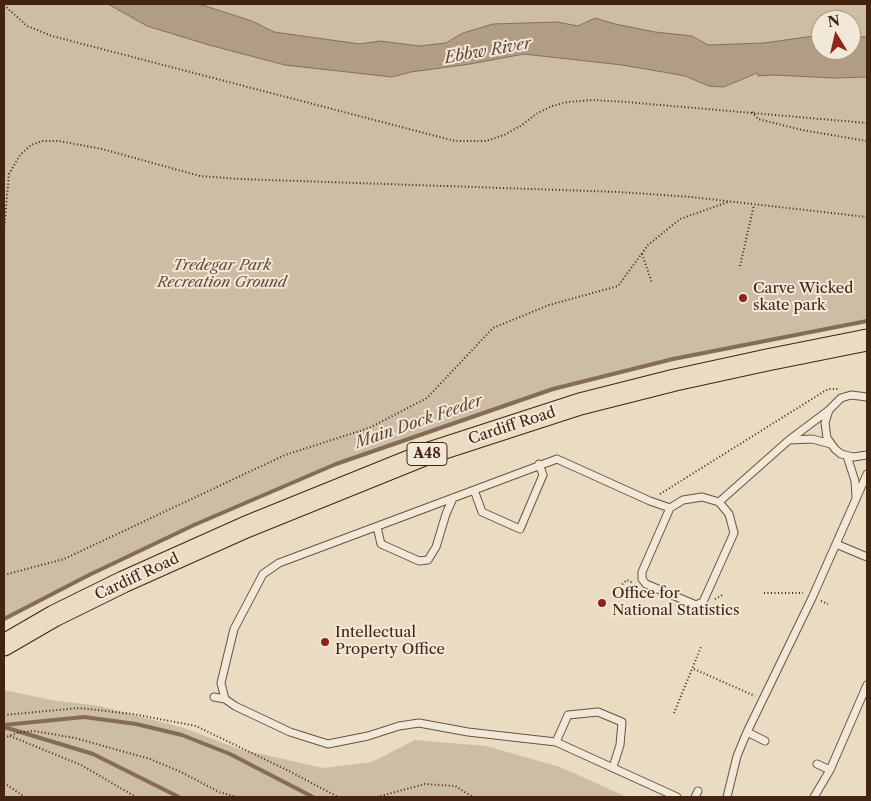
<!DOCTYPE html>
<style>
body{margin:0}
#map{position:relative;width:871px;height:801px;overflow:hidden;background:#e9dcc2;font-family:"Libre Caslon Text",serif}
canvas{display:block}
.frame{position:absolute;inset:0;border:5px solid #432312;pointer-events:none}
.north{position:absolute;left:811px;top:10px;width:50px;height:50px;box-sizing:border-box;background:#f1e8d7;border:1px solid #ab9988;border-radius:50%;rotate:351deg;font-size:14px;font-weight:700;line-height:20px;text-align:center;color:#432312}
.north::after{content:'';display:block;margin:auto;width:18px;height:22px;background:#8f2418;clip-path:polygon(50% 0,100% 100%,50% 72%,0 100%)}
</style>
<div id="map">
<canvas width="871" height="801"></canvas>
<div class="frame"></div>
<div class="north">N</div>
</div>
<script>
const g = document.querySelector('canvas').getContext('2d');
g.lineJoin = 'round';
function fill(path, color) { g.fillStyle = color; g.fill(path, 'evenodd'); }
const toPath = rows => new Path2D(rows.map(r => 'M' + r).join(''));
function trace(path, color, width, dash) { g.strokeStyle = color; g.lineWidth = width; g.lineCap = dash ? 'butt' : 'round'; g.setLineDash(dash || []); g.stroke(path); }
function drawText(font, color, halo, rows, align = 'center') {
  g.font = font + ' "Libre Caslon Text",serif'; g.lineWidth = 4; g.setLineDash([]); g.textBaseline = 'middle'; g.strokeStyle = halo; g.fillStyle = color; for (const [text, x, y, turn = 0] of rows) {
    g.save(); g.translate(x, y); g.rotate((+turn || 0) * Math.PI / 180); g.textAlign = isNaN(turn) ? turn : align; if (halo) g.strokeText(text, 0, 0); g.fillText(text, 0, 0); g.restore();
  }
}
fill(toPath([
 [4,4,108,4,147,26,209,45,285,65,392,77,411,72,470,64,524,54,622,65,669,73,685,76,709,86,723,87,731,84,757,73,758,76,773,75,834,78,867,77,867,321,673,359,553,389,336,464,194,525,89,575,4,619],
 [199,4,867,4,867,37,851,36,851,20,821,20,821,35,764,43,708,45,692,36,655,32,615,24,595,18,578,26,557,22,493,24,463,33,446,43,419,46,380,41,360,44,274,32,252,21],
 [4,690,51,700,100,706,184,728,239,749,323,768,372,762,415,740,486,746,560,767,627,797,4,797]
]), '#cdbda4');
const water = toPath([
 [108,4,199,4,252,21,274,32,360,44,380,41,419,46,446,43,463,33,493,24,557,22,578,26,595,18,615,24,655,32,692,36,708,45,764,43,821,35,821,50,851,50,851,36,867,37,867,77,834,78,773,75,758,76,757,73,731,84,723,87,709,86,685,76,669,73,622,65,524,54,470,64,411,72,392,77,285,65,209,45,147,26,108,4]
]);
fill(water, '#b19d86');
trace(water, '#856c58', 1);
trace(toPath([
 [4,619,89,575,194,525,336,464,553,389,673,359,867,321],
 [4,725,84,717,136,724,182,735,230,754,313,797],
 [4,727,93,754,179,797]
]), '#856c58', 4);
const service = toPath([
 [867,397,851,395,841,398,829,410,825,423,827,438,835,449,841,454,853,457,867,455],
 [789,440,812,439,831,444],
 [847,456,855,481,856,497],
 [474,490,482,512,520,529,543,475,539,464],
 [702,497,719,502,729,514,734,533,703,602,696,605,646,584,642,579,642,572,670,508,683,500,702,497],
 [719,502,789,440,829,410],
 [670,508,650,501,557,459,279,563,263,574,234,629,221,683,225,699,235,706,290,732,328,744,368,736,399,726,419,723,468,732,556,742,677,797],
 [377,527,381,544,419,561,428,560,436,547,446,514,453,498],
 [836,544,867,557],
 [214,697,225,699],
 [747,732,765,741],
 [556,742,568,715,598,712,622,722,620,745,613,767],
 [817,764,830,770],
 [695,797,698,791],
 [727,797,737,756,747,732,812,598,867,474],
 [814,797,830,770,867,685]
]);
const primary = toPath([
 [4,645,54,616,123,582,246,527,429,453,580,404,675,380,767,360,867,340]
]);
trace(service, '#6c513e', 9);
trace(primary, '#432312', 23);
trace(toPath([
 [4,5,27,26,52,36,455,141,486,141,504,135,522,125,536,114,552,106,568,102,592,100,626,102,867,123],
 [752,112,758,119,802,130,867,141],
 [4,230,9,174,20,155,31,145,42,141,59,141,102,149,200,176,239,179,620,192,691,197,867,217],
 [642,254,652,283],
 [740,266,754,205],
 [660,494,828,389,838,389],
 [4,575,64,559,285,455,369,428,427,398,493,328,549,305,618,286,648,245,680,219,728,202],
 [617,589,627,580,633,583],
 [764,593,803,593],
 [715,599,724,594],
 [821,601,828,604],
 [694,669,755,696],
 [674,713,701,647],
 [4,715,79,708,133,714,196,726,291,772,338,797],
 [10,736,81,765,136,797],
 [4,738,20,732,34,731,75,738,150,759,181,772,219,792,237,797],
 [4,783,25,797],
 [377,797,425,784,455,786,473,797]
]), '#432312', 2, [1, 2.5]);
trace(service, '#f1e8d7', 7);
trace(primary, '#e9dcc2', 21);
for (const [x, y, r, color] of [
 [743,298,5,"#8f2418"],
 [602,603,5,"#8f2418"],
 [325,642,5,"#8f2418"]
]) { const dot = new Path2D(); dot.arc(x, y, r, 0, 2 * Math.PI); g.fillStyle = color; g.fill(dot); trace(dot, '#f1e8d7', 2); }
for (const [x, y, w] of [
 [427,454,40]
]) { const box = new Path2D(); box.roundRect(x - w / 2, y - 11.5, w, 23, 4); g.fillStyle = '#f1e8d7'; g.fill(box); trace(box, '#432312', 1); }
drawText('bold 14px', '#432312', null, [
 ["A48",427,454]
]);
drawText('italic 15px', '#664a36', '#f1e8d7', [
 ["Tredegar Park",222,266],
 ["Recreation Ground",222,283]
]);
drawText('15px', '#432312', '#f1e8d7', [
 ["Carve Wicked",753,289],
 ["skate park",753,306],
 ["Office for",612,594],
 ["National Statistics",612,611],
 ["Intellectual",335,633],
 ["Property Office",335,650]
], 'left');
drawText('15px', '#432312', '#f1e8d7', [
 ["Cardiff Road",512,426,-18],
 ["Cardiff Road",137,577,-25]
]);
drawText('italic 16px', '#644835', '#f1e8d7', [
 ["Ebbw River",488,51,-10],
 ["Main Dock Feeder",419,422,-19]
]);
</script>
